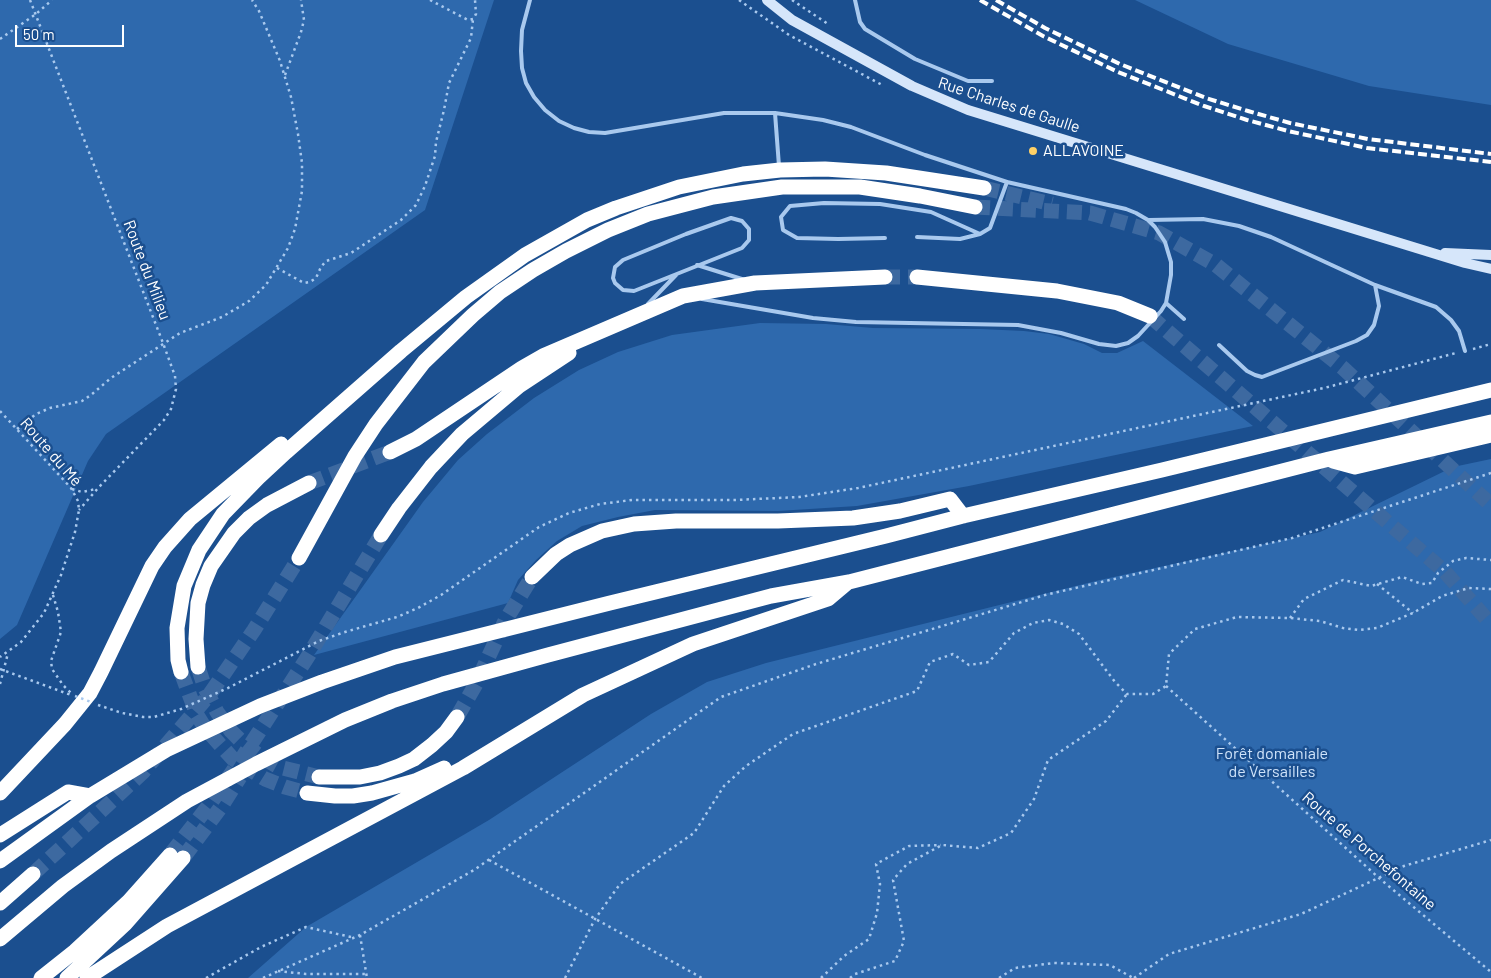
<!DOCTYPE html>
<meta charset="utf-8">
<style>
body{margin:0}
#map{position:relative;width:1491px;height:978px;overflow:hidden;background:#1b4f8f;font-family:Barlow,sans-serif}
canvas{display:block}
.scale{position:absolute;left:15px;top:25px;width:109px;height:22px;box-sizing:border-box;border:2px solid #fff;border-top:0;padding-left:6px;font-size:15px;line-height:18px;white-space:nowrap;color:#fff;-webkit-text-stroke:4px #1b4f8f;paint-order:stroke}
</style>
<div id="map">
<canvas width="1491" height="978"></canvas>
<div class="scale">50 m</div>
</div>
<script>
const g = document.querySelector('canvas').getContext('2d');
g.lineJoin = 'round';
function fill(path, color) { g.fillStyle = color; g.fill(path, 'evenodd'); }
const toPath = rows => new Path2D(rows.map(r => 'M' + r).join(''));
function trace(path, color, width, dash) { g.strokeStyle = color; g.lineWidth = width; g.lineCap = dash ? 'butt' : 'round'; g.setLineDash(dash || []); g.stroke(path); }
function drawText(font, color, halo, rows, align = 'center') {
  g.font = font + ' Barlow,sans-serif'; g.lineWidth = 5; g.setLineDash([]); g.textBaseline = 'middle'; g.strokeStyle = halo; g.fillStyle = color; for (const [text, x, y, turn = 0] of rows) {
    g.save(); g.translate(x, y); g.rotate((+turn || 0) * Math.PI / 180); g.textAlign = isNaN(turn) ? turn : align; if (halo) g.strokeText(text, 0, 0); g.fillText(text, 0, 0); g.restore();
  }
}
fill(toPath([
 [0,0,494,0,425,210,106,434,88,461,17,625,0,639],
 [1135,0,1491,0,1491,105,1369,86,1228,44],
 [760,323,826,324,873,328,981,329,1024,331,1049,334,1084,344,1102,353,1117,353,1143,341,1253,426,969,486,857,506,778,511,655,510,618,517,582,526,557,541,536,560,518,580,508,603,314,655,423,502,458,460,487,434,534,398,579,370,618,352,672,335],
 [1491,459,1491,978,248,978,306,927,489,820,651,714,707,682,766,663,1100,580,1320,532,1453,467]
]), '#2e69ad');
trace(toPath([
 [984,188,1052,204],
 [975,207,1090,213,1159,233,1216,265,1343,368,1491,505],
 [885,277,917,277],
 [1150,316,1445,572,1491,624],
 [309,483,390,452],
 [198,667,205,688,217,712,231,731,244,744,261,757,279,767,319,777],
 [181,672,197,715,205,728,233,759,265,779,285,787,307,793],
 [457,717,476,684,505,621,532,577],
 [170,855,210,804,242,758,307,658,381,535],
 [183,858,221,807,240,777],
 [33,874,143,772,210,694,254,630,299,558]
]), '#3d69a0', 15, [15, 8]);
trace(toPath([
 [30,0,163,343,175,376,176,389,171,409,164,420,99,487,79,510],
 [430,0,468,20,473,19,476,14,475,0],
 [739,0,789,35,884,86],
 [792,0,828,24],
 [0,39,36,14,52,0],
 [285,75,301,32,304,20,301,0],
 [277,268,304,283,310,282,316,278,321,267,326,261,351,253,401,220,416,205,425,186,435,156,436,142,444,110,449,83,471,38,473,19],
 [1473,349,1491,344],
 [0,411,71,488,78,501,79,510,75,532,61,575,44,613,21,642,0,657],
 [17,429,36,414,50,408,82,401,91,395,111,378,180,333,222,317,249,301,266,285,288,248,295,229,302,191,302,163,298,134,291,97,280,61,259,11,252,0],
 [72,489,82,492,96,489],
 [1377,584,1413,613],
 [53,595,58,612,61,632,51,661,52,669,63,685,72,694],
 [1290,618,1304,599,1343,580,1371,586,1402,577,1422,584,1432,583,1438,573,1453,561,1466,558,1491,560],
 [0,669,71,695],
 [0,684,8,653],
 [1166,686,1379,878,1491,972],
 [98,705,122,713,143,717,154,717,181,709,228,688,319,641,345,632,397,617,418,608,441,595,539,527,569,513,600,504,632,500,735,500,799,497,858,488,1324,388,1456,353],
 [489,860,702,978],
 [360,935,367,978],
 [278,971,306,974,366,974],
 [206,978,261,947,306,927,351,937],
 [263,978,360,935,474,870,721,697,816,664,1045,595,1292,538,1491,473],
 [565,978,595,919,620,884,694,833,724,786,746,766,793,734,917,691,930,662,953,654,969,665,989,662,1014,633,1033,623,1049,620,1063,624,1079,634,1115,682,1127,694,1153,694,1166,686,1169,654,1195,629,1237,617,1290,618,1320,621,1343,628,1359,630,1377,628,1413,613,1442,596,1469,588,1491,589],
 [821,978,844,956,869,939,877,913,880,884,876,864,909,846,941,845],
 [850,978,855,974,895,961,904,941,893,880,907,864,942,845,978,848,1011,833,1034,799,1048,760,1106,721,1127,694],
 [999,978,1015,968,1054,963,1110,965,1133,978],
 [1134,978,1169,954,1301,914,1404,866,1491,840]
]), '#a9c9ee', 2.5, [2.5, 4]);
trace(toPath([
 [530,0,522,30,521,51,522,68,526,83,534,97,545,110,559,121,574,128,589,132,605,133,724,113,775,113,823,120,851,127,925,155,1007,182,1126,209,1136,213,1148,220,1155,227,1165,242,1171,262,1171,275,1166,303,1161,311,1138,336,1128,343,1116,346,1099,344,1061,333,1018,325,856,322,813,318,702,299],
 [855,0,860,22,865,29,915,59,968,81,992,81],
 [775,113,779,166],
 [731,218,742,221,749,229,749,240,742,248,634,291,623,290,615,283,613,278,615,267,623,260,686,234,731,218],
 [1149,220,1203,219,1239,226,1271,237,1375,285,1379,306,1374,325,1367,335,1356,341,1262,377,1255,375,1247,371,1219,345],
 [980,234,990,228,1007,182],
 [885,238,838,239,797,238,783,230,781,217,790,206,824,203,880,204,931,212,980,234,960,239,917,237],
 [697,265,745,280],
 [1375,285,1436,307,1451,320,1459,331,1465,351],
 [1166,303,1184,319],
 [648,304,676,275]
]), '#a9c9ee', 4);
trace(toPath([
 [767,0,792,20,912,86,968,110,1465,263,1491,269],
 [1445,253,1491,255]
]), '#d6e6fa', 10);
trace(toPath([
 [917,277,1057,291,1118,303,1150,316],
 [390,452,416,439,522,368,543,356,683,296,755,283,885,277],
 [1333,461,1355,467,1491,435],
 [381,535,399,508,431,467,462,434,519,386,569,353],
 [299,558,355,456,376,424,424,362,473,315,500,292,533,270,566,251,608,230,648,214,713,197,782,187,860,187,920,196,975,207],
 [532,577,556,554,570,545,602,531,634,524,676,521,778,521,853,518,900,511,950,499,963,516],
 [198,667,196,639,198,603,203,585,211,566,234,533,249,518,267,505,309,483],
 [181,672,178,660,177,628,184,586,199,550,223,514,258,478,286,452,401,351,466,297,525,255,587,220,616,208,679,187,743,174,780,170,825,169,886,173,984,188],
 [319,777,360,777,380,773,399,766,414,759,432,745,446,732,457,717],
 [0,793,65,724,90,693,101,672,152,566,165,547,190,519,281,444],
 [307,793,335,796,353,796,372,793,415,781,444,768],
 [0,835,68,792,90,796],
 [0,861,90,796,166,750,260,706,322,682,395,657,610,603,886,536,963,516,1162,470,1491,390],
 [0,903,33,874],
 [0,939,63,886,111,851,187,801,256,764,345,720,392,701,443,684,548,655,771,596,849,582,1329,459,1491,422],
 [41,978,75,951,129,901,170,855],
 [67,978,125,924,183,858],
 [87,978,167,926,463,768,583,695,693,644,828,599,847,583]
]), '#fff', 15);
trace(toPath([
 [980,0,1043,36,1118,72,1204,106,1247,120,1288,131,1367,148,1491,162],
 [996,0,1045,28,1120,64,1206,98,1248,111,1290,123,1368,139,1491,154]
]), '#fff', 4, [9, 4]);
trace(toPath([
 [75,696,91,702]
]), '#a9c9ee', 2.5, [2.5, 4]);
for (const [x, y, r, color] of [
 [1033,151,5,"#ffd166"]
]) { const dot = new Path2D(); dot.arc(x, y, r, 0, 2 * Math.PI); g.fillStyle = color; g.fill(dot); trace(dot, '#1b4f8f', 2); }
drawText('16px', '#fff', '#1b4f8f', [
 ["Rue Charles de Gaulle",1009,105,18],
 ["Route du Milieu",147,270,69],
 ["Route du Mé",51,452,49],
 ["Route de Porchefontaine",1369,851,41]
]);
drawText('16px', '#fff', '#1b4f8f', [
 ["ALLAVOINE",1043,151]
], 'left');
drawText('16px', '#cfe3fa', '#1b4f8f', [
 ["Forêt domaniale",1272,754],
 ["de Versailles",1272,772]
]);
</script>
